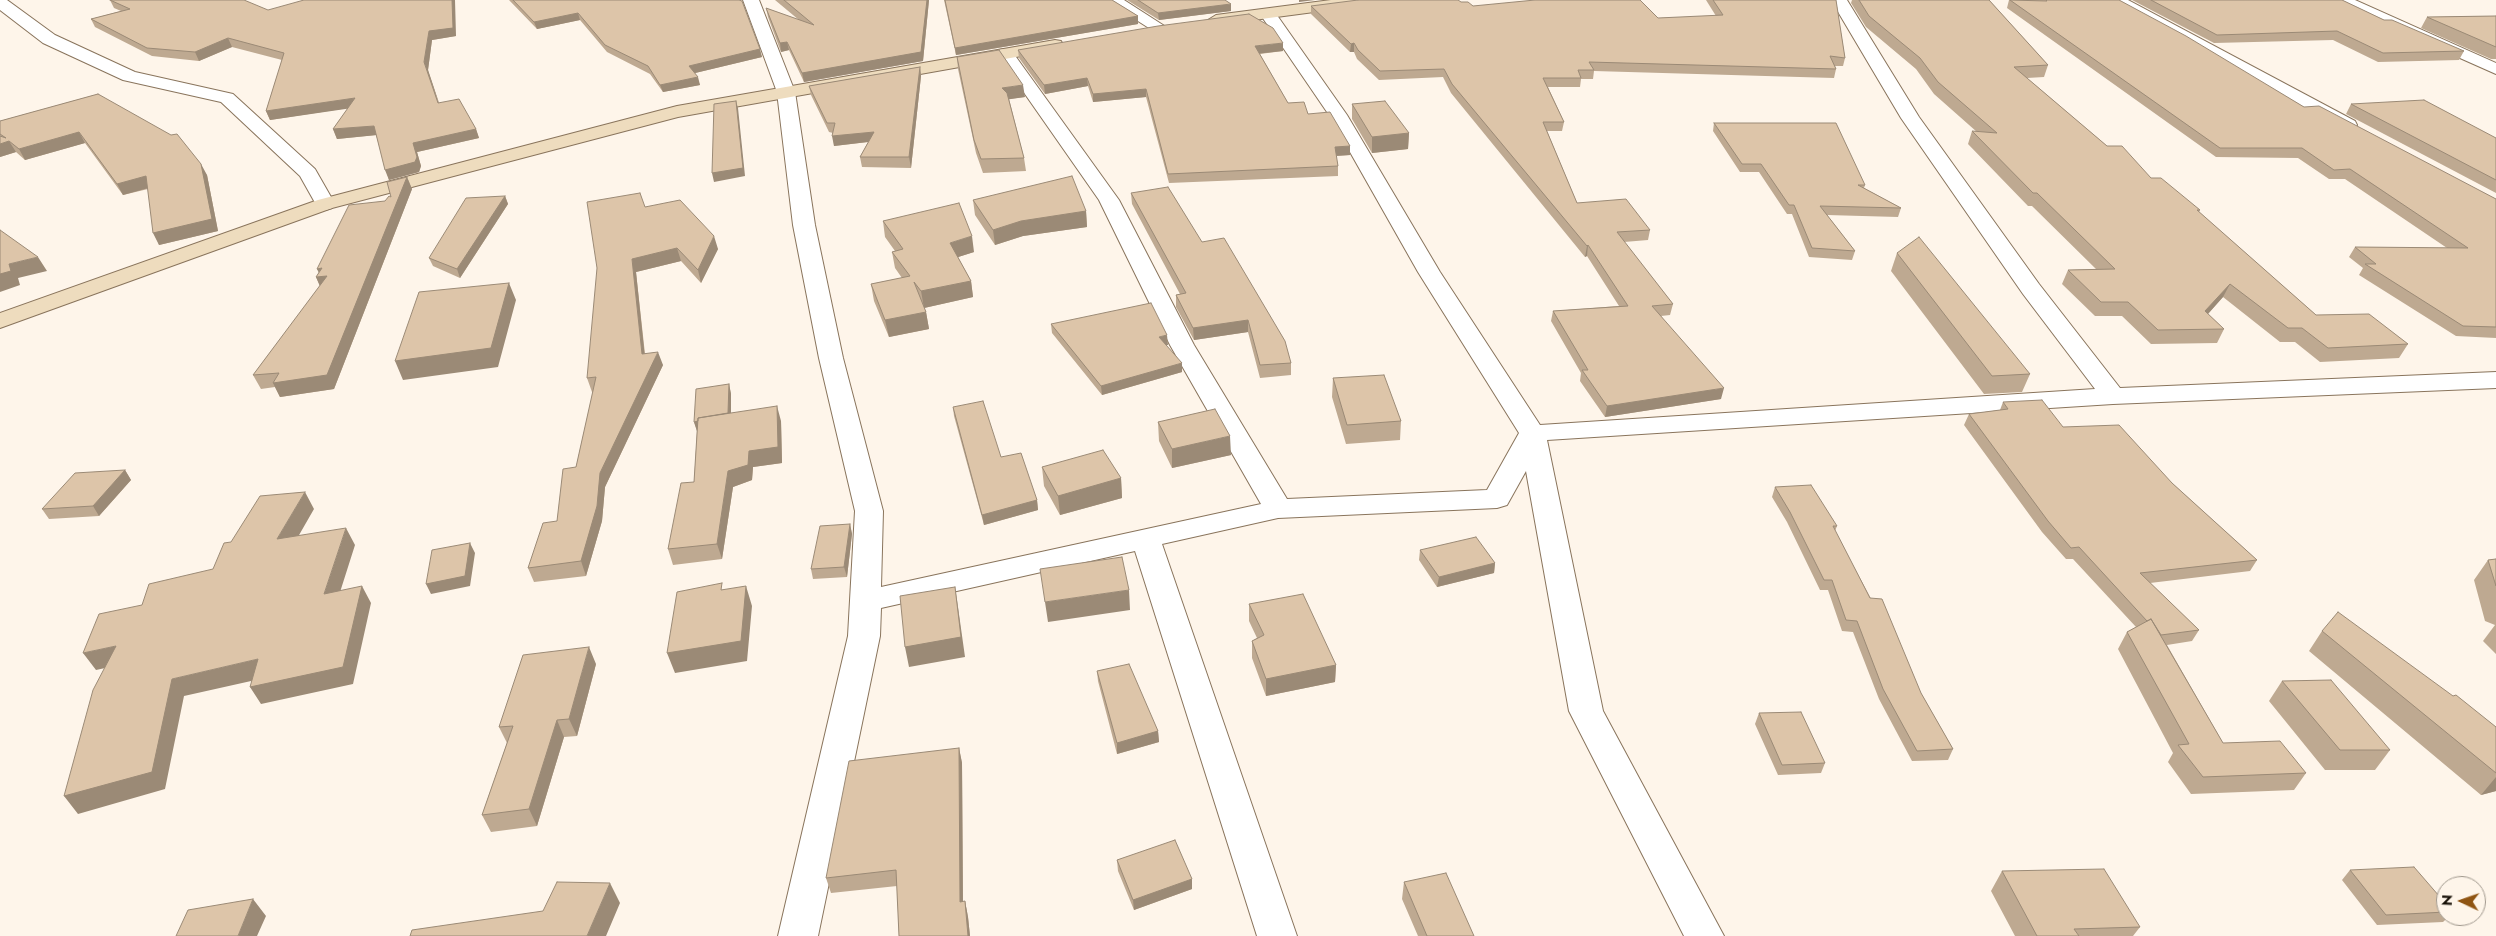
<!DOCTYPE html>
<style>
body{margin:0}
#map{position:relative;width:2496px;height:936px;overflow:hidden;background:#fef5ea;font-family:Jost,sans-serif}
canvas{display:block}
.north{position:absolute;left:2436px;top:876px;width:50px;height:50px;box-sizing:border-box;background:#fef5ea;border:1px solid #a1998e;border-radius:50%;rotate:273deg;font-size:14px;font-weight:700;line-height:20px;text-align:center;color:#150e05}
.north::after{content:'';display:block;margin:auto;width:18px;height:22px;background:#8f5412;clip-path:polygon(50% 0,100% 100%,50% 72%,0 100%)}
</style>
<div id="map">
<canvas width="2496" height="936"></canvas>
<div class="north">N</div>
</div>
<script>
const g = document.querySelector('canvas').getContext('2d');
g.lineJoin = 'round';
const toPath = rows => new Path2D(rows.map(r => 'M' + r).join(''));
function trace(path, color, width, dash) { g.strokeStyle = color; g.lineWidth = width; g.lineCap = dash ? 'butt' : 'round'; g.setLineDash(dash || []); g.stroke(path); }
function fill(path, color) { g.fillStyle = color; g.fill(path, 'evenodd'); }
const street = toPath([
 [0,0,7,0,55,35,135,72,233,94,315,169,335,204,332,208,325,210,318,208,300,176,221,102,123,80,43,43,0,10,0,0],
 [743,0,759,0,795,92,815,225,843,358,883,511,881,587,1261,504,1170,345,1099,200,997,54,999,50,1005,49,1011,50,1119,200,1194,345,1287,499,1487,490,1519,433,1418,272,1329,115,1260,14,1268,9,1274,11,1347,115,1440,272,1540,425,2095,389,2023,294,1901,118,1831,0,1847,0,1919,117,2039,284,2120,388,2496,372,2496,388,2113,404,1547,440,1603,711,1724,936,1684,936,1569,711,1526,471,1507,505,1497,508,1278,518,1162,544,1297,936,1257,936,1135,551,881,608,880,636,818,936,778,936,848,636,855,511,819,358,793,225,777,92,743,0],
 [1105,0,1124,0,1166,27,1164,30,1152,30,1105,0],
 [2108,0,2128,0,2355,121,2357,125,2355,129,2341,129,2110,3,2108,0],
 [2334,0,2355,0,2496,63,2496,74,2336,3,2334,0]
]);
const secondary = toPath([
 [1331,0,1375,0,1367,5,1216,25,1208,20,1216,15,1331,0],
 [1055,40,1061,41,1063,45,1061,49,678,117,332,208,0,328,0,313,318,200,677,106,1055,40]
]);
trace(street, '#89745c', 2);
trace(secondary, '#89745c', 2);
fill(street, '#fff');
fill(secondary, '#eedcbe');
fill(toPath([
 [110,0,268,10,456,36,432,40,428,70,439,103,476,129,479,138,417,152,421,166,419,172,389,180,376,135,337,139,333,129,348,108,270,120,266,111,282,60,232,47,199,61,152,56,95,27,91,19,121,11,114,8],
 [509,0,739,0,762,57,695,73,700,85,663,92,650,74,607,52,580,20,537,29],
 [775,0,929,0,923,61,804,82,789,50,781,52,768,17,766,8,799,20],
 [944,0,1112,0,1138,16,1138,24,956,55],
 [1127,0,1225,0,1231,11,1159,20],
 [1706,0,1836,0,1845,58,1843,66,1835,66,1836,69,1834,78,1594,71,1593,79,1581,79,1580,87,1548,87,1564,122,1562,131,1547,131,1577,203,1650,230,1648,240,1624,242,1673,304,1670,315,1661,316,1721,399,1605,417,1580,381,1581,373,1551,321,1553,311,1619,306,1587,256,1585,257,1451,93,1443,77,1379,80,1357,59,1354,52,1350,52,1311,14,1311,6,1461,2,1473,6,1658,18,1716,16],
 [1852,0,1989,0,2048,65,2044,77,2027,78,2107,146,2151,178,2200,210,2199,212,2316,315,2408,344,2399,358,2320,362,2295,342,2280,342,2223,297,2208,314,2224,329,2217,343,2151,344,2122,316,2095,316,2062,284,2068,270,2096,269,2032,206,2028,206,1968,144,1972,131,1977,132,1934,94,1916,69,1866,27,1851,3],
 [2009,0,2119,0,2304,107,2496,199,2496,338,2456,336,2359,275,2363,268,2349,257,2355,247,2447,248,2345,179,2329,179,2298,158,2216,157,2007,8],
 [2132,0,2342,0,2384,20,2464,51,2459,60,2378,62,2333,40,2214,43],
 [2496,16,2496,59,2491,59,2421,28,2427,17],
 [1018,50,1283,51,1260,54,1288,103,1308,114,1350,146,1350,155,1336,156,1338,166,1338,176,1169,183,1146,97,1093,102,1088,86,1045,94,1019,58],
 [957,57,1025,97,1009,99,1024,158,1026,171,983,173,976,153,958,69],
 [920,67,921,76,911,168,862,167,860,157,868,142,834,146,833,133,829,132,811,95,809,86],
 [98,94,207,175,218,231,159,245,148,189,123,195,85,143,25,160,16,152,0,157,0,121],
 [1352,104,1409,133,1408,149,1372,153,1352,119],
 [2351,104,2496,138,2496,193,2346,114],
 [1714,123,1865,185,1864,188,1901,208,1898,217,1827,215,1855,251,1852,260,1809,257,1792,214,1787,214,1759,172,1740,172,1713,131],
 [407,177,412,189,334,389,280,397,275,387,261,389,253,375,320,286,316,277,319,272,317,269,385,201,391,197],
 [1131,193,1202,242,1291,363,1291,375,1260,378,1248,332,1194,340,1176,307,1176,295,1180,294,1132,204],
 [505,196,508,204,460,278,433,266,429,258],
 [973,200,1086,211,1087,227,1023,236,995,245,975,215],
 [645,207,718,249,701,283,681,261,636,272,645,354,663,365,605,487,602,521,586,576,534,582,528,568,557,521,576,467,593,392,592,392,587,378],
 [883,221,974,252,958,257,971,281,973,297,924,308,926,312,929,329,889,337,874,301,871,284,902,278,895,268,892,252,895,251,885,237],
 [1897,253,2030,374,2022,392,1984,394,1891,271],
 [1051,324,1168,345,1166,345,1182,372,1102,395,1052,333],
 [1333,378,1401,421,1400,440,1346,444,1332,397],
 [729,384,731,394,731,413,781,421,782,463,753,467,752,480,733,487,722,559,673,565,668,549,694,482,697,431,694,422],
 [2003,402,2063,427,2172,483,2257,560,2250,571,2150,583,2199,630,2192,641,2167,645,2223,743,2306,773,2294,790,2191,794,2168,762,2173,753,2118,649,2127,632,2136,627,2073,559,2066,559,2042,532,1964,425,1969,414,2000,410],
 [953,407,1001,457,1037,500,1038,510,984,525,954,416],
 [1158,422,1231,455,1172,468,1159,441],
 [1042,467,1121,478,1122,498,1060,515,1044,486],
 [125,470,131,480,99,516,49,519,42,509],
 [1775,487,1837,526,1835,531,1921,693,1953,749,1948,760,1912,761,1879,699,1853,632,1842,631,1828,590,1820,590,1787,522,1772,497],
 [850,524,852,534,847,577,813,579,811,569],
 [1420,550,1495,563,1494,573,1437,587,1419,560],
 [2496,559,2496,654,2483,641,2495,625,2485,621,2474,580,2488,560],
 [1249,604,1336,665,1335,682,1266,696,1252,658,1252,641,1257,638,1249,621],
 [2322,631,2496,727,2496,791,2481,795,2309,651],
 [596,664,577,736,564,737,537,826,491,832,482,815,507,743,499,727],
 [1097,671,1158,731,1159,742,1117,754,1098,681],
 [2282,681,2390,750,2375,770,2325,770,2269,701],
 [1759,713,1825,763,1821,773,1778,775,1755,724],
 [959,748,962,763,963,902,965,901,968,917,970,936,899,936,897,886,831,893,826,878],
 [1117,860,1192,879,1192,889,1134,910,1118,871],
 [2350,870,2446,904,2446,916,2449,916,2443,922,2377,925,2342,880],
 [2002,871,2140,927,2133,936,2015,936,1991,891],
 [1404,882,1474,936,1418,936,1402,899]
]), '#bea991');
fill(toPath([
 [452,0,455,0,456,36,432,40,428,70,442,112,424,62,429,31],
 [927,0,929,0,923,61,804,82,802,73],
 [1299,0,1315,0,1299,2],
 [1231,4,1231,11,1159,20,1158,13],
 [578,13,580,20,537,29,534,22],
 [1138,16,1138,24,956,55,955,48],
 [228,38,232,47,199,61,195,52],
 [787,42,789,50,781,52,780,43],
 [1283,43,1283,51,1255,54,1255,46],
 [1354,43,1354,52,1350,52,1351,44],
 [760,49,762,57,691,74,689,66],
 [920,67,921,76,911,168,909,157],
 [698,77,700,85,663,92,660,85],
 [1087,78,1088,86,1045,94,1044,85],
 [1023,85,1025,97,1004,100,1002,88],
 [1146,89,1146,97,1093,102,1093,94],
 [355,98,359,107,270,120,266,111],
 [736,101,738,108,745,176,714,182,712,173],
 [374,126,377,135,337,139,333,129],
 [476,129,479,138,417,152,421,166,419,172,389,180,385,170,413,143],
 [79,132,85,143,25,160,19,149],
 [874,132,876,141,834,146,832,136],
 [1409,133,1408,149,1372,153,1372,137],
 [9,141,16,152,0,157,0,144],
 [1350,146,1350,155,1334,156,1335,147],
 [201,164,207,175,218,231,159,245,153,233],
 [146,176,152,187,123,195,117,184],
 [407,177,412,189,334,389,280,397,273,383],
 [505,196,508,204,460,278,457,269],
 [1086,211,1087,227,1023,236,995,245,993,230,1021,221],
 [714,236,718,249,701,283,698,270],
 [972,236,974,252,952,259,950,243],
 [1588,245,1587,256,1585,257,1587,246],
 [677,248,681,261,636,272,646,368,642,354,632,259],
 [38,257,47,271,18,278,20,285,0,292,0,274,9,264],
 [322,268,327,276,322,291,316,277,321,277,317,269],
 [971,281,973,297,924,308,921,291],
 [509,283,516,300,498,367,403,380,395,361],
 [2230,284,2223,297,2198,325,2205,311],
 [926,312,929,329,889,337,885,320],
 [1248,320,1248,332,1194,340,1193,328],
 [1167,335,1168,345,1160,346,1159,337],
 [658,352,663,365,605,487,602,521,586,576,581,561,600,473],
 [1182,363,1182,372,1102,395,1101,386],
 [729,384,731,394,731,426,697,431,694,422],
 [1724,388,1721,399,1605,417,1607,406],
 [777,406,781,421,782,463,753,467,752,480,733,487,722,559,717,544,728,471,749,451],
 [1230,436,1231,455,1172,468,1172,449],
 [125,470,131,480,99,516,93,506],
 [1121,478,1122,498,1060,515,1058,496],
 [305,492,314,509,287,556,277,539],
 [1037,500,1038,510,984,525,982,515],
 [850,524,852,534,847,577,844,567],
 [346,528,355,545,334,611,324,594],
 [470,543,475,553,470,586,431,594,426,584],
 [1495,563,1494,573,1437,587,1439,577],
 [362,586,371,603,353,684,261,704,250,687],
 [746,586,752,606,747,661,675,673,667,653],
 [955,587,958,607,965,657,909,667,905,647],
 [1129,590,1130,610,1048,622,1045,602],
 [116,646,128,663,96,670,83,653],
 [589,647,596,664,577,736,569,719],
 [258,659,269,677,184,696,165,789,78,814,64,796,172,679],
 [1336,665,1335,682,1266,696,1266,679],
 [557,720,564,737,537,826,529,809],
 [1158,731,1159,742,1117,754,1117,743],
 [959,748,962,763,963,918,960,902],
 [2496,777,2496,791,2481,795],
 [1192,879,1192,889,1134,910,1133,900],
 [610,883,620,903,606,936,587,936],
 [253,899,266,916,257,936,238,936],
 [965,901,968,917,970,936,968,936]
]), '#9b8a76');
const building = toPath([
 [110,0,244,0,268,10,304,0,452,0,453,28,429,31,424,62,438,103,459,99,476,129,413,143,417,157,415,162,385,170,374,126,333,129,355,98,266,111,284,53,228,38,195,52,147,48,91,19,130,9,110,0],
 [513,0,739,0,742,1,760,49,689,66,698,77,660,85,648,66,605,45,578,13,534,22,513,0],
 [784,0,927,0,921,52,802,73,787,42,780,43,766,8,814,25,784,0],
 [945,0,1112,0,1138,16,955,48,945,0],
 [1138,0,1225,0,1231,4,1158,13,1138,0],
 [1358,0,1458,0,1461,2,1468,2,1473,6,1535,0,1640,0,1658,18,1723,15,1713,0,1836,0,1845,58,1830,56,1836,69,1589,62,1594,70,1578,70,1581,78,1543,78,1564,122,1543,122,1577,203,1626,199,1650,230,1617,232,1673,304,1652,306,1724,388,1607,406,1582,370,1588,370,1553,311,1628,306,1588,245,1587,246,1452,84,1444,69,1380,71,1358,50,1354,43,1351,44,1311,6,1358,0],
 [1859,0,1989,0,2048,65,2014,67,2107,146,2122,146,2151,178,2161,178,2200,210,2197,210,2316,315,2369,314,2408,344,2328,348,2302,328,2288,328,2230,284,2205,311,2224,329,2158,330,2128,302,2101,302,2068,270,2115,269,2037,193,2033,193,1972,131,1997,133,1938,82,1920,58,1869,16,1859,0],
 [2010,0,2047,1,2046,0,2119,0,2186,36,2304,107,2319,106,2496,199,2496,327,2463,326,2365,264,2376,264,2355,247,2468,248,2350,169,2334,170,2302,148,2220,148,2010,0],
 [2151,0,2342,0,2384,20,2392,20,2464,51,2383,53,2337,31,2217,35,2151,0],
 [1249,14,1273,28,1283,43,1255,46,1288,103,1304,102,1308,114,1330,112,1350,146,1335,147,1338,166,1168,174,1146,89,1093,94,1087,78,1044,85,1018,50,1158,26,1249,14],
 [2496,16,2496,47,2427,17,2496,16],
 [999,50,1023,85,1002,88,1007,93,1024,158,981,159,974,140,957,57,999,50],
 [920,67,909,157,860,157,874,132,832,136,835,123,827,123,809,86,920,67],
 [98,94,171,135,177,134,201,164,212,219,153,233,146,176,117,184,79,132,19,149,9,141,0,144,0,136,6,138,0,134,0,121,98,94],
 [2424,100,2496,138,2496,180,2351,104,2424,100],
 [736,101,743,168,712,173,714,104,736,101],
 [1385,101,1409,133,1372,137,1352,104,1385,101],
 [1714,123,1836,123,1865,185,1858,185,1901,208,1820,206,1855,251,1812,248,1794,205,1789,205,1761,164,1742,164,1714,123],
 [1072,176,1086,211,1021,221,993,230,973,200,1072,176],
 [407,177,327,375,273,383,279,373,253,375,327,276,316,277,322,268,317,269,349,205,385,201,389,196,391,197,387,182,407,177],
 [1168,187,1202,242,1224,238,1285,341,1291,363,1260,365,1248,320,1193,328,1176,295,1186,293,1131,193,1168,187],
 [640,193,645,207,680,200,714,236,698,270,677,248,632,259,642,354,658,352,600,473,597,506,581,561,528,568,543,523,557,521,563,469,576,467,596,377,587,378,597,268,587,202,640,193],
 [505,196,457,269,429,258,466,198,505,196],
 [959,203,972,236,950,243,971,281,921,291,914,282,926,312,885,320,871,284,910,276,892,252,903,249,883,221,959,203],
 [0,230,38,257,9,264,11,271,0,274,0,230],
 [1919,237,2030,374,1992,376,1897,253,1919,237],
 [509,283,491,348,395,361,419,292,509,283],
 [1151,303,1167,335,1159,337,1182,363,1101,386,1051,324,1151,303],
 [1384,375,1401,421,1347,425,1333,378,1384,375],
 [729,384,728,413,698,418,698,421,694,422,696,389,729,384],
 [2042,400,2063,427,2119,425,2172,483,2257,560,2140,573,2199,630,2161,635,2151,619,2147,621,2079,547,2071,548,2048,521,1969,414,2008,409,2003,402,2042,400],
 [983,401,1001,457,1021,453,1037,500,982,515,953,407,983,401],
 [777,406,778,447,749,451,748,465,728,471,717,544,668,549,681,483,694,482,698,418,777,406],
 [1215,409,1230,436,1172,449,1158,422,1215,409],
 [1103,450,1121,478,1058,496,1042,467,1103,450],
 [125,470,93,506,42,509,75,473,125,470],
 [1811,485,1837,526,1833,526,1870,598,1882,599,1921,693,1953,749,1917,751,1883,689,1857,621,1846,620,1832,580,1824,580,1790,512,1775,487,1811,485],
 [305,492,277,539,346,528,324,594,362,586,343,667,250,687,258,659,172,679,152,772,64,796,93,690,116,646,83,653,99,614,142,605,149,584,213,569,224,543,231,542,260,496,305,492],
 [850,524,844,567,811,569,820,526,850,524],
 [1476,537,1495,563,1439,577,1420,550,1476,537],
 [470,543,465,576,426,584,432,550,470,543],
 [1122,557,1129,590,1045,602,1040,569,1122,557],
 [2496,559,2496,586,2488,560,2496,559],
 [722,583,721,590,746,586,741,641,667,653,677,592,722,583],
 [955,587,961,637,905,647,900,596,955,587],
 [1303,594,1336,665,1266,679,1252,641,1264,635,1249,604,1303,594],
 [2338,612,2453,696,2456,695,2496,727,2496,773,2322,631,2338,612],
 [2151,619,2223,743,2280,741,2306,773,2203,777,2178,745,2189,744,2127,632,2151,619],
 [589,647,569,719,557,720,529,809,482,815,513,726,499,727,523,655,589,647],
 [1129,664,1158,731,1117,743,1097,671,1129,664],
 [2331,680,2390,750,2340,750,2282,681,2331,680],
 [1801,712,1825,763,1782,765,1759,713,1801,712],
 [959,748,960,902,965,901,968,936,899,936,896,870,826,878,849,761,959,748],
 [1175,840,1192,879,1133,900,1117,860,1175,840],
 [2414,867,2446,904,2446,912,2386,915,2350,870,2414,867],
 [2104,869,2140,927,2074,929,2079,936,2037,936,2002,871,2104,869],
 [1446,873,1474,936,1427,936,1404,882,1446,873],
 [557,882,610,883,587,936,410,936,412,930,543,911,557,882],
 [253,899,238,936,176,936,188,910,253,899]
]);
fill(building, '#ddc5a9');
trace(building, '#9b8a76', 1);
</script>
